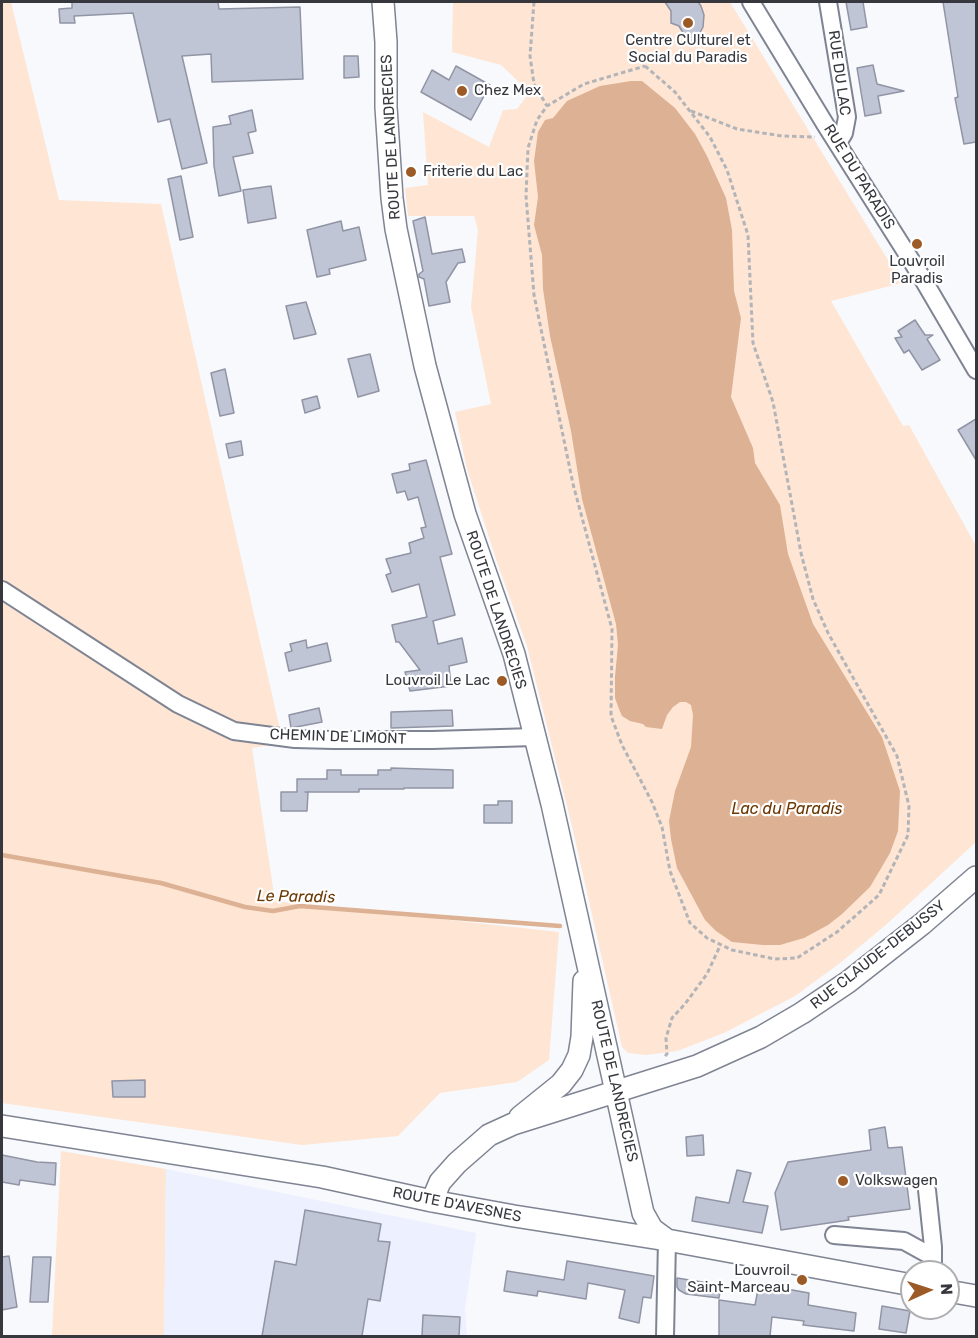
<!DOCTYPE html>
<style>
body{margin:0}
#map{position:relative;width:978px;height:1338px;overflow:hidden;background:#f8f9fc;font-family:Rubik,sans-serif}
canvas{display:block}
.frame{position:absolute;inset:0;border:3px solid #36383e;pointer-events:none}
.north{position:absolute;left:900px;top:1260px;width:60px;height:60px;box-sizing:border-box;background:#fff;border:2px solid #afafb2;border-radius:50%;rotate:87deg;font-size:16px;font-weight:700;line-height:24px;text-align:center;color:#36383e}
.north::after{content:'';display:block;margin:auto;width:21px;height:27px;background:#9c5b26;clip-path:polygon(50% 0,100% 100%,50% 72%,0 100%)}
</style>
<div id="map">
<canvas width="978" height="1338"></canvas>
<div class="frame"></div>
<div class="north">N</div>
</div>
<script>
const g = document.querySelector('canvas').getContext('2d');
g.lineJoin = 'round';
function fill(path, color) { g.fillStyle = color; g.fill(path, 'evenodd'); }
const toPath = rows => new Path2D(rows.map(r => 'M' + r).join(''));
function trace(path, color, width, dash) { g.strokeStyle = color; g.lineWidth = width; g.lineCap = dash ? 'butt' : 'round'; g.setLineDash(dash || []); g.stroke(path); }
function drawText(font, color, halo, rows, align = 'center') {
  g.font = font + ' Rubik,sans-serif'; g.lineWidth = 4.5; g.setLineDash([]); g.textBaseline = 'middle'; g.strokeStyle = halo; g.fillStyle = color; for (const [text, x, y, turn = 0] of rows) {
    g.save(); g.translate(x, y); g.rotate((+turn || 0) * Math.PI / 180); g.textAlign = isNaN(turn) ? turn : align; if (halo) g.strokeText(text, 0, 0); g.fillText(text, 0, 0); g.restore();
  }
}
fill(toPath([
 [166,1169,476,1233,465,1309,467,1336,164,1336]
]), '#ecf0ff');
fill(toPath([
 [2,2,11,2,59,200,161,204,283,743,252,748,275,901,559,932,549,1060,517,1082,440,1093,398,1136,302,1145,2,1103],
 [453,2,730,2,902,283,831,301,903,426,909,425,976,546,976,842,888,923,840,963,795,996,724,1033,677,1051,646,1055,628,1053,622,1047,572,826,527,646,496,559,467,469,455,412,491,404,471,307,478,230,474,216,408,216,405,188,428,185,423,112,489,147,503,110,517,109,526,97,522,85,501,65,452,52],
 [61,1151,166,1169,164,1336,52,1336]
]), '#fee5d4');
fill(toPath([
 [631,81,642,81,675,108,695,134,707,156,726,198,732,230,734,291,741,318,731,397,753,448,755,463,780,505,788,554,813,624,882,737,900,791,898,831,890,853,870,887,842,914,828,925,804,938,780,945,763,945,732,942,716,931,705,920,677,868,671,839,669,821,675,791,691,747,693,715,691,705,686,702,680,702,673,707,667,715,662,729,646,727,643,724,630,721,622,716,619,709,615,698,615,677,618,645,616,624,582,499,571,431,550,336,543,289,542,255,534,225,538,197,534,161,538,132,545,120,553,118,567,101,600,86]
]), '#ddb193');
trace(toPath([
 [2,855,161,883,245,907,273,911,300,906,560,926]
]), '#ddb193', 4.5);
const building = toPath([
 [72,2,218,2,219,9,300,7,303,79,212,82,211,54,182,56,207,163,182,169,170,119,158,122,133,13,74,16,75,23,60,23,59,9,72,8,72,2],
 [665,2,698,2,701,6,704,15,703,27,697,38,690,45,679,26,671,23,671,11,665,2],
 [846,2,863,2,867,27,851,30,846,2],
 [943,2,976,2,976,142,964,144,955,98,958,97,943,2],
 [344,56,358,56,359,77,344,78,344,56],
 [873,65,877,84,904,91,878,96,881,113,865,116,857,68,873,65],
 [456,66,490,85,471,120,421,92,432,70,449,80,456,66],
 [252,110,256,131,248,133,253,153,233,157,241,191,219,196,214,166,213,127,231,124,229,116,252,110],
 [181,176,193,237,180,240,168,179,181,176],
 [271,186,276,218,248,223,243,190,271,186],
 [425,217,432,254,462,249,465,262,458,263,446,282,450,302,429,306,424,279,419,277,419,274,423,271,413,221,425,217],
 [341,221,343,231,359,227,366,260,329,269,330,274,317,277,307,230,341,221],
 [306,302,316,334,294,339,286,306,306,302],
 [915,320,925,335,933,335,927,339,940,360,922,370,909,350,904,353,895,338,902,337,898,331,915,320],
 [370,354,379,391,358,397,348,359,370,354],
 [225,369,234,413,220,416,211,373,225,369],
 [317,396,320,408,305,413,302,400,317,396],
 [976,419,976,460,958,430,976,419],
 [241,441,243,455,229,458,226,444,241,441],
 [426,460,452,554,440,557,455,615,433,621,438,644,462,638,467,662,449,666,451,686,410,691,405,672,420,670,399,642,396,642,392,625,427,617,419,584,392,592,386,575,391,573,386,559,411,553,409,543,424,538,421,528,426,527,418,497,408,500,405,491,397,493,392,474,410,470,409,464,426,460],
 [306,640,307,648,327,643,331,661,289,671,285,653,292,651,290,644,306,640],
 [319,708,322,722,291,728,289,715,319,708],
 [452,710,453,726,391,728,391,712,452,710],
 [391,768,453,770,453,788,404,788,404,789,359,789,359,792,305,792,308,792,307,811,281,811,281,792,297,792,297,779,327,779,327,770,341,770,341,775,378,775,378,770,391,770,391,768],
 [498,801,512,801,512,823,484,823,484,805,498,805,498,801],
 [145,1080,145,1097,113,1097,112,1081,145,1080],
 [885,1127,888,1148,902,1147,910,1209,848,1217,849,1220,781,1230,775,1193,788,1162,871,1150,869,1130,885,1127],
 [703,1135,704,1155,687,1156,686,1137,703,1135],
 [2,1155,37,1162,56,1163,55,1185,20,1180,19,1185,2,1182,2,1155],
 [737,1170,751,1173,743,1202,768,1206,762,1233,692,1221,696,1197,729,1203,737,1170],
 [305,1210,381,1224,378,1241,390,1242,380,1301,368,1299,362,1336,262,1336,275,1261,296,1265,305,1210],
 [9,1256,17,1307,2,1310,2,1257,9,1256],
 [33,1257,51,1257,48,1302,30,1302,33,1257],
 [567,1261,654,1276,651,1298,643,1297,639,1323,619,1318,625,1290,588,1283,586,1299,538,1291,537,1296,504,1291,507,1271,564,1280,567,1261],
 [677,1278,721,1285,719,1298,686,1294,679,1290,677,1287,677,1278],
 [759,1284,809,1293,808,1305,856,1313,854,1331,803,1325,804,1321,772,1317,770,1336,719,1336,719,1300,755,1305,759,1284],
 [882,1306,910,1311,906,1333,879,1329,882,1306],
 [423,1315,460,1317,459,1336,422,1336,423,1315]
]);
fill(building, '#c0c5d6');
trace(building, '#9094a4', 1.5);
const minor = toPath([
 [751,2,825,124,921,276,976,370],
 [828,2,847,117,844,133,838,143],
 [2,590,178,704,234,731,295,739,334,740,432,740,535,737],
 [927,1190,933,1247,933,1272],
 [834,1235,904,1241,933,1257],
 [665,1336,667,1240]
]);
const major = toPath([
 [383,2,386,42,386,107,392,198,396,229,425,366,465,514,514,654,531,721,552,804,643,1213,652,1229,667,1240],
 [520,1117,561,1084,572,1070,579,1055,582,1037,584,981],
 [2,1126,322,1177,432,1201,514,1216,667,1240,912,1285],
 [432,1201,440,1182,457,1163,489,1135,513,1124,697,1066,761,1037,802,1013,848,982,922,924,976,877],
 [948,1291,976,1296]
]);
trace(minor, '#7f8493', 20);
trace(major, '#7f8493', 24);
trace(toPath([
 [534,2,530,56,534,84,547,106],
 [645,66,675,92,710,137,727,170,748,235,753,343,773,402,801,553,813,599,828,633,897,756,909,806,908,835,879,895,837,932,797,958,775,959,732,950,707,938,690,923,670,871,662,827,652,802,622,745,611,716,612,629,573,484,534,295,526,196,528,148,537,120,547,106,584,84,645,66],
 [691,111,737,129,782,136,815,137],
 [665,1056,667,1054,666,1038,672,1018,685,1004,707,974,720,946]
]), '#b3b4b8', 3, [4.5, 3]);
trace(minor, '#fff', 16);
trace(major, '#fff', 21);
for (const [x, y, r, color] of [
 [688,23,6,"#9c5b26"],
 [462,91,6,"#9c5b26"],
 [411,172,6,"#9c5b26"],
 [917,244,6,"#9c5b26"],
 [502,681,6,"#9c5b26"],
 [843,1181,6,"#9c5b26"],
 [802,1280,6,"#9c5b26"]
]) { const dot = new Path2D(); dot.arc(x, y, r, 0, 2 * Math.PI); g.fillStyle = color; g.fill(dot); trace(dot, '#fff', 2); }
drawText('15px', '#36383e', '#fff', [
 ["Centre CUlturel et",688,41,"center"],
 ["Social du Paradis",688,58,"center"],
 ["Chez Mex",474,91],
 ["Friterie du Lac",423,172],
 ["Louvroil",917,262,"center"],
 ["Paradis",917,279,"center"],
 ["Louvroil Le Lac",490,681,"right"],
 ["Volkswagen",855,1181],
 ["Louvroil",790,1271,"right"],
 ["Saint-Marceau",790,1288,"right"]
], 'left');
drawText('15px', '#36383e', '#fff', [
 ["RUE DU LAC",839,73,82],
 ["ROUTE DE LANDRECIES",391,137,-93],
 ["RUE DU PARADIS",859,177,58],
 ["ROUTE DE LANDRECIES",496,610,72],
 ["CHEMIN DE LIMONT",338,737,2],
 ["RUE CLAUDE-DEBUSSY",878,955,-38],
 ["ROUTE DE LANDRECIES",614,1081,77],
 ["ROUTE D'AVESNES",457,1205,11]
]);
drawText('italic 16px', '#6d3803', '#fff', [
 ["Lac du Paradis",787,809],
 ["Le Paradis",296,897,1]
]);
</script>
